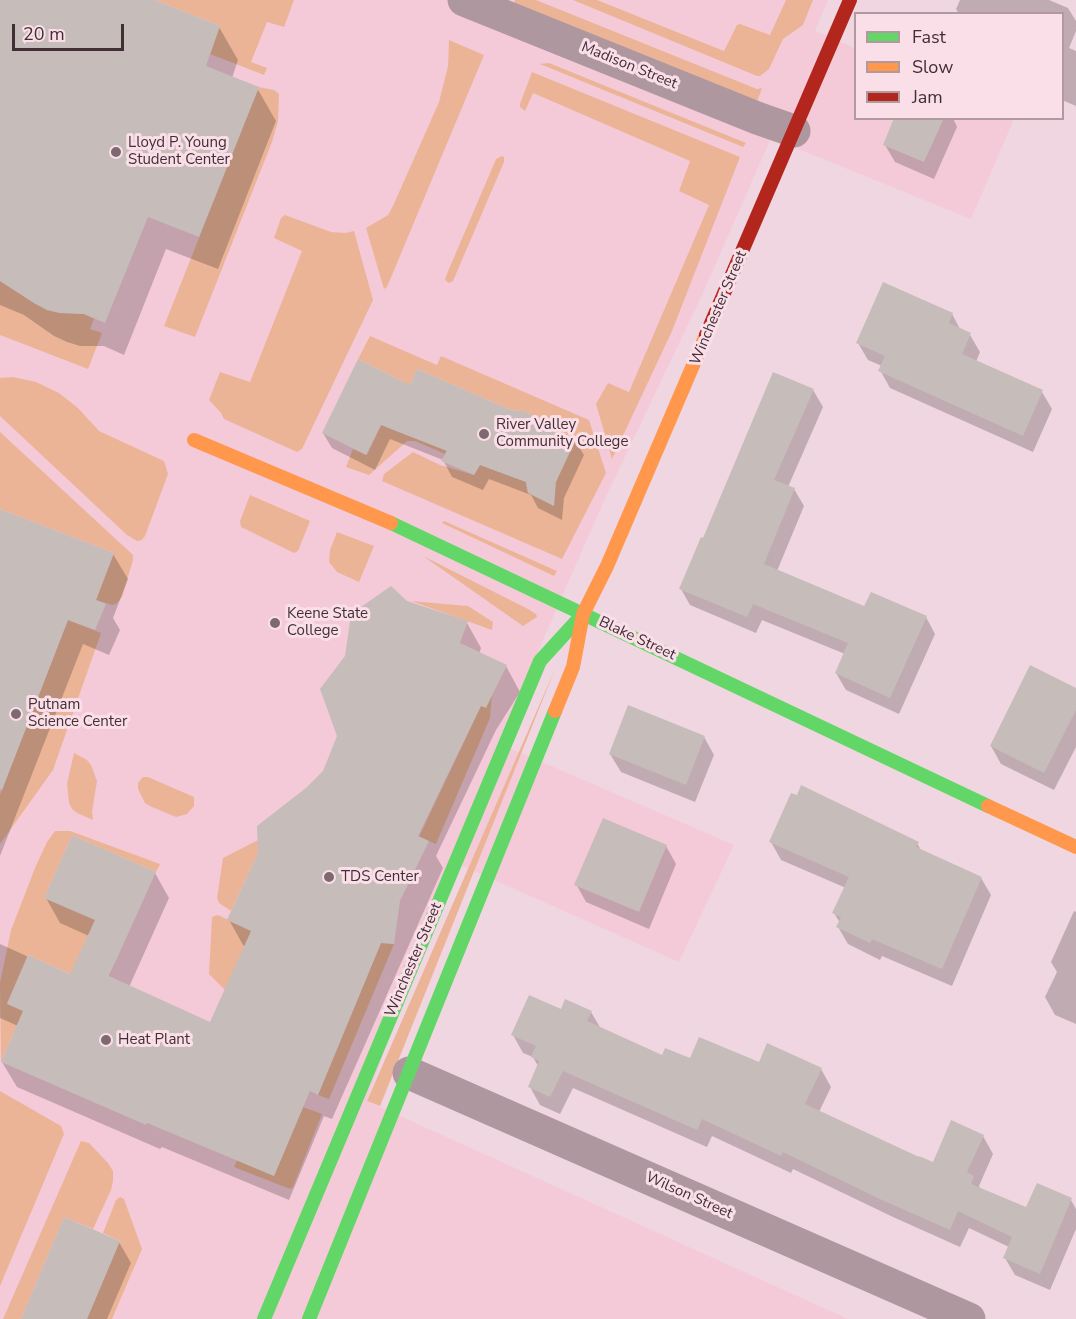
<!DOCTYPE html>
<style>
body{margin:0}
#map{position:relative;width:1076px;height:1319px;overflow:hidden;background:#f0d6e0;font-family:"Nunito Sans",sans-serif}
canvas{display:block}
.legend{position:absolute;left:854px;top:12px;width:210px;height:108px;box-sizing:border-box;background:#fbdfe8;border:2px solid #b199a0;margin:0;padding:8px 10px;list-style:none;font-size:18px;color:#412f35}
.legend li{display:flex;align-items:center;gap:12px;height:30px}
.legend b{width:30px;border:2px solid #b199a0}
.scale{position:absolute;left:12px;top:24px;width:112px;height:27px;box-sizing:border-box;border:3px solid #412f35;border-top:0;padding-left:8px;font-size:18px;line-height:21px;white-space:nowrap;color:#412f35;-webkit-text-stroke:4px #fbdfe8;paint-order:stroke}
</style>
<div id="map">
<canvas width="1076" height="1319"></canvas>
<ul class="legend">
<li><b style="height:8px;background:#63d668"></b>Fast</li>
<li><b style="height:8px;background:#ff974d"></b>Slow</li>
<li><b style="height:8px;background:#b3261e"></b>Jam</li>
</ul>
<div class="scale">20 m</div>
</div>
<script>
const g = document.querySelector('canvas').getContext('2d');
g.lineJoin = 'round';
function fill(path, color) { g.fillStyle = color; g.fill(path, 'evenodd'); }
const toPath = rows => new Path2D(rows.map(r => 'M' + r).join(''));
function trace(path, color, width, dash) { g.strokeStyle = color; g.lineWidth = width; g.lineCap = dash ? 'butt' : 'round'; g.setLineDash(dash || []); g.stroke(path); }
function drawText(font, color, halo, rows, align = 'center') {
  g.font = font + ' "Nunito Sans",sans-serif'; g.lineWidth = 6; g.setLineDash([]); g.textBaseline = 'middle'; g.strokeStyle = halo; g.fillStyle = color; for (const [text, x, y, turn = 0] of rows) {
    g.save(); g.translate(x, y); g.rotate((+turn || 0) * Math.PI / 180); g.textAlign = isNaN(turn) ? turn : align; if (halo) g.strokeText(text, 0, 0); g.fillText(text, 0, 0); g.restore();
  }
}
fill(toPath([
 [0,0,828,0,815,31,855,48,856,118,1014,119,971,219,771,138,703,293,603,503,498,743,734,845,679,962,449,860,367,1101,848,1319,0,1319]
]), '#f4cad9');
fill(toPath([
 [155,0,294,0,284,27,267,22,251,62,267,68,264,75,210,54,220,26],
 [515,0,536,0,757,89,762,88,757,102,514,3],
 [573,0,597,0,724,51,737,25,740,24,770,35,786,0,813,0,803,25,783,39,769,69,760,76,757,76],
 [449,40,484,55,387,287,384,289,366,228,388,215,393,206,439,102,448,66],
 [549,63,746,143,743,147,540,64],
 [532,72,740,157,672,331,612,459,596,404,608,383,629,392,709,205,679,191,690,161,533,93,525,111,520,107,520,104],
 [259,87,274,90,279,94,278,121,272,142,195,337,164,326],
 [502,156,504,157,504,162,453,281,449,283,445,280,446,276,496,159],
 [285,215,331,232,345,233,354,231,373,300,302,449,297,452,224,419,221,413,209,400,220,372,250,382,302,251,274,238,281,218],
 [0,281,34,303,47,310,60,313,84,314,94,319,90,329,102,333,88,369,0,335],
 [370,336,437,365,441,356,589,420,606,473,562,559,382,481,384,474,413,452,440,465,474,475,480,465,526,482,527,491,533,495,554,479,576,439,542,425,537,417,523,411,511,410,417,369,391,429,446,450,445,454,415,441,407,441,369,475,346,467,353,449,367,455,402,381,358,359],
 [13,377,36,382,59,393,78,408,99,431,164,461,168,474,145,536,142,540,137,541,127,535,0,416,0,378],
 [0,432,133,555,133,560,122,597,116,604,112,605,96,600,114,553,0,509],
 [250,495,310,521,298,551,294,553,241,527,240,521],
 [444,521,557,571,554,576,442,523],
 [337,532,374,546,359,582,337,572,329,562,330,550],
 [423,556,528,609,536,614,537,617,523,626],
 [411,601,468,606,493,622,492,630],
 [68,620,101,633,53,770,0,844,0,795],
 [555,669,380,1106,367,1101],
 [492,694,490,718,436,844,419,837,481,706],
 [74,753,87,760,91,765,97,781,92,812,93,820,77,813,72,809,69,803,67,784],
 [143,777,148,777,194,797,194,806,187,814,176,817,152,807,145,803,138,789,138,783],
 [55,831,70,831,81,835,160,864,156,872,72,835,44,898,95,920,83,948,115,963,104,989,28,955,7,1003,23,1011,1,1062,0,983,11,930,35,868,47,842],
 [258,840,258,853,231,911,219,903,217,898,223,858],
 [218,915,252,931,225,990,209,974,212,917],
 [381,943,394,944,329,1099,318,1095],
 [0,1091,61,1126,64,1134,0,1286],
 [303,1107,322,1114,293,1187,290,1189,234,1167,237,1160,274,1176],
 [81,1141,89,1143,108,1163,113,1171,113,1181,111,1190,93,1229,64,1217,21,1319,3,1319],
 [120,1197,124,1199,142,1249,112,1319,87,1319,120,1241,103,1233,116,1200]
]), '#ecb497');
fill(toPath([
 [0,0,151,0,219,27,238,60,232,78,257,88,276,121,218,269,166,249,124,355,104,346,80,346,67,342,54,336,24,315,0,305],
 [960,0,1049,0,1068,8,1076,21,1076,31,1069,48,1076,51,1076,106,1062,100,1062,14,959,14,956,9],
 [896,118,953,118,957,127,934,179,895,162,885,145],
 [952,314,961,331,970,335,980,352,976,362,1042,392,1052,409,1033,452,890,388,880,370,882,366,868,360,858,343],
 [411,387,541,426,575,440,584,455,564,498,562,520,538,508,531,495,489,479,483,490,452,477,443,460,390,439,375,470,332,448,323,433],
 [813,390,823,407,788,487,794,489,804,506,777,571,865,608,926,617,935,634,899,714,846,690,836,673,845,654,762,620,756,633,690,605,681,589,704,540],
 [0,510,113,554,128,579,113,618,120,630,109,655,83,644,0,856],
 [407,602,467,623,481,648,479,654,506,666,520,692,496,730,436,856,443,868,332,1119,324,1116,289,1200,162,1147,160,1149,17,1087,2,1062,18,1026,0,1018,0,944,71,976,89,936,60,923,46,898,155,873,169,898,129,987,211,1024,246,947,243,945,229,920,307,789,325,772],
 [1076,690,1076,747,1054,790,1001,764,991,746],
 [704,737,714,755,695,802,621,772,610,754],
 [771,842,917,843,922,852,981,878,991,895,952,986,882,956,880,960,848,944,838,927,840,923,834,913,846,888,781,860],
 [666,846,676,864,649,929,586,902,576,884],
 [1074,911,1076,912,1076,1024,1055,1015,1045,997,1057,972,1051,962],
 [561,1011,591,1012,601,1029,663,1057,821,1069,831,1087,819,1112,919,1159,934,1164,983,1136,993,1154,979,1186,981,1190,1027,1209,1071,1200,1076,1209,1076,1229,1050,1290,1015,1275,1005,1258,1009,1247,969,1228,960,1247,893,1217,793,1169,791,1173,712,1136,707,1147,573,1088,560,1114,540,1105,530,1087,538,1066,533,1057,523,1053,513,1035],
 [119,1242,131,1263,107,1319,23,1319]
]), '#0003');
fill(toPath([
 [0,0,155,0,220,26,206,66,259,87,199,237,148,217,105,323,84,314,60,313,47,310,34,303,0,281],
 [894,118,944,118,924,162,883,145],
 [883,282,953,313,949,323,971,333,962,354,1043,390,1023,436,878,371,885,356,856,343],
 [358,359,410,385,417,369,511,410,523,411,537,417,542,425,576,439,556,482,554,506,528,493,526,482,480,465,474,475,441,461,447,451,381,425,366,455,322,433],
 [773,372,814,389,774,480,795,488,764,564,864,606,871,592,927,616,890,698,835,673,848,643,753,604,747,617,679,589,701,537,703,538],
 [0,509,114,553,96,600,106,604,95,630,68,620,2,790,0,789],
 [391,586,407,601,468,621,460,643,507,665,486,708,481,706,418,836,429,841,400,901,394,944,381,943,318,1095,310,1091,274,1176,147,1123,146,1125,1,1062,23,1011,7,1004,28,955,70,974,95,920,44,898,72,835,156,872,109,976,210,1022,251,931,227,920,258,853,257,826,306,788,323,771,337,736,320,689,345,656,351,614],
 [1030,665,1076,688,1076,710,1044,773,990,746],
 [628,705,705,736,686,785,609,754],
 [801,785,919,842,916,847,982,877,942,969,872,939,870,943,836,927,841,917,832,913,849,877,769,842,791,793,797,795],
 [603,818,667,845,639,912,574,885],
 [529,995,561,1009,565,999,592,1011,587,1021,662,1055,665,1048,690,1058,699,1037,759,1062,767,1043,822,1068,805,1104,919,1157,919,1156,933,1162,951,1120,984,1135,967,1172,974,1176,971,1184,1026,1207,1037,1183,1072,1198,1040,1274,1003,1258,1012,1237,958,1211,950,1230,882,1200,783,1152,781,1156,702,1119,697,1130,563,1071,550,1097,528,1087,539,1061,531,1057,536,1046,511,1035],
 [64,1217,120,1241,87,1319,21,1319]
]), '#c6bcb9');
trace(toPath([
 [464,0,757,118,794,131],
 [409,1073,969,1319]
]), '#af97a0', 33);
trace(toPath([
 [391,523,988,806],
 [264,1319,540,661,583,614],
 [309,1319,555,711]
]), '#63d668', 14);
trace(toPath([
 [194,440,391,523],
 [555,711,573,667,583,614,607,566,706,335],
 [988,806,1076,847]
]), '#ff974d', 14);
trace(toPath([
 [706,335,850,0]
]), '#b3261e', 14);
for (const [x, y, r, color] of [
 [116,152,6,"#7e6971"],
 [484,434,6,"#7e6971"],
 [275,623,6,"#7e6971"],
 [16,714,6,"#7e6971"],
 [329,877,6,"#7e6971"],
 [106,1040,6,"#7e6971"]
]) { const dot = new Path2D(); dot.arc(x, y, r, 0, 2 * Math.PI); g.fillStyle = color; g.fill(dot); trace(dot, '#fbdfe8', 2); }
drawText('15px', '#412f35', '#fbdfe8', [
 ["Madison Street",629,66,22],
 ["Winchester Street",719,308,-67],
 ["Blake Street",637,639,25],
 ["Winchester Street",414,960,-67],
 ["Wilson Street",689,1196,24]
]);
drawText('15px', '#412f35', '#fbdfe8', [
 ["Lloyd P. Young",128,143],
 ["Student Center",128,160],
 ["River Valley",496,425],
 ["Community College",496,442],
 ["Keene State",287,614],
 ["College",287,631],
 ["Putnam",28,705],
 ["Science Center",28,722],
 ["TDS Center",341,877],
 ["Heat Plant",118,1040]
], 'left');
</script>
